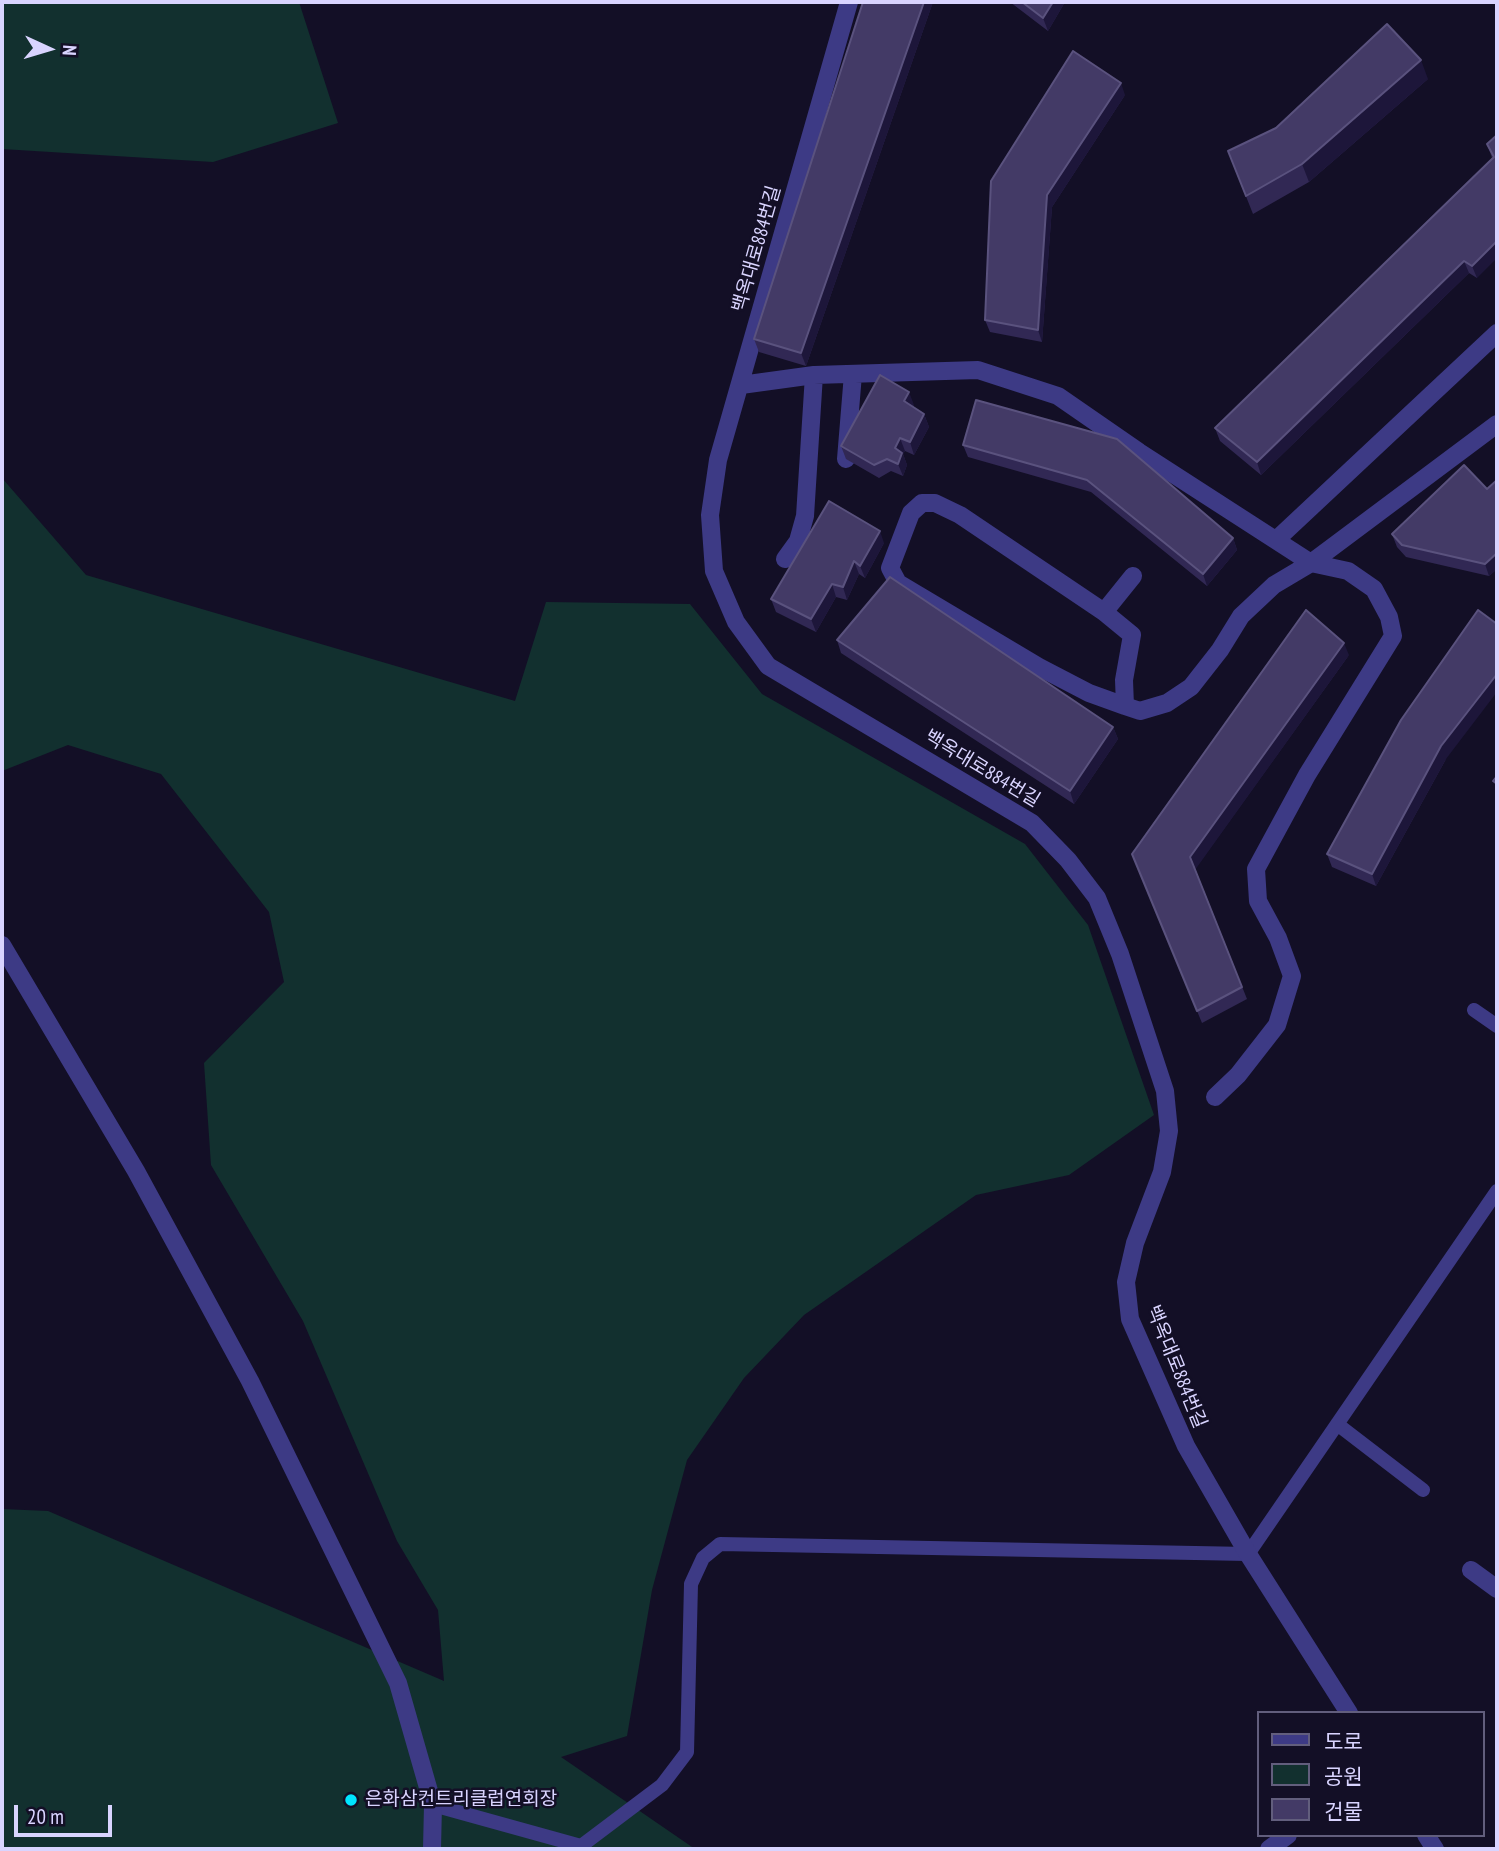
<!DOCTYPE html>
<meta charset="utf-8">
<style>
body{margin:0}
#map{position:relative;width:1499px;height:1851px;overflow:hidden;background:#130f26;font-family:"PT Sans Narrow","Noto Sans KR",sans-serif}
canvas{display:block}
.frame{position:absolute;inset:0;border:4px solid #d9d4ff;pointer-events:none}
.legend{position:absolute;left:1257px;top:1711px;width:228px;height:126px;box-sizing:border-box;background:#130f26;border:2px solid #625e7d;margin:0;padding:9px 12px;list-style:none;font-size:21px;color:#d9d4ff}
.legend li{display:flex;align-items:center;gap:14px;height:35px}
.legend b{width:35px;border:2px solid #625e7d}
.north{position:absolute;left:14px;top:14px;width:70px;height:70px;-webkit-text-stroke:5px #130f26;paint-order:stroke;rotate:94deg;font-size:19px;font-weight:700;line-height:28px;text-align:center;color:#d9d4ff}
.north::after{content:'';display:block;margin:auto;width:24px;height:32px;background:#d9d4ff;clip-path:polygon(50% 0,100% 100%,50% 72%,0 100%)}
.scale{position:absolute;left:14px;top:1805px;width:98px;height:32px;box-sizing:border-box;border:4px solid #d9d4ff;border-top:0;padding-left:9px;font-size:21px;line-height:24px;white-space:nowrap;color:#d9d4ff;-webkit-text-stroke:5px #130f26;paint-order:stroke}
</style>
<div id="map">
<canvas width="1499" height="1851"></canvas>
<div class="frame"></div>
<ul class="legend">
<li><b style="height:9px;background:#3d3a85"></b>도로</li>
<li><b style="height:19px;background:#12302f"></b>공원</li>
<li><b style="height:19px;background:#433a66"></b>건물</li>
</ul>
<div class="north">N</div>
<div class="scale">20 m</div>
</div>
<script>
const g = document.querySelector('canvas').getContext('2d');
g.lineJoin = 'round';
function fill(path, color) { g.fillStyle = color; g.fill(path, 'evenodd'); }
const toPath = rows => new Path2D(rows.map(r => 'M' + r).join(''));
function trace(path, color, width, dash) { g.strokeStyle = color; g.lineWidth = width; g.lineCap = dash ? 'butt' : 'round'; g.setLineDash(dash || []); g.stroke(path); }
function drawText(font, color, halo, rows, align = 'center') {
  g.font = font + ' "PT Sans Narrow","Noto Sans KR",sans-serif'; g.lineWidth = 5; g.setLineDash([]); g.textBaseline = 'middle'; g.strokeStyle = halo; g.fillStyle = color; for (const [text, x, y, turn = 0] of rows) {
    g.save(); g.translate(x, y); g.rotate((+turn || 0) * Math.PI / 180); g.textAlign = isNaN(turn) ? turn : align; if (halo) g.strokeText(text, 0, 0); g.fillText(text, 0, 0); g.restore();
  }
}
fill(toPath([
 [2,2,299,2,338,123,213,162,2,149],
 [2,478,86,575,515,701,546,602,690,604,762,694,1025,844,1088,925,1154,1115,1069,1175,976,1195,804,1315,744,1378,687,1460,652,1590,627,1736,561,1757,695,1849,2,1849,2,1509,48,1511,444,1681,438,1610,397,1541,303,1321,211,1165,204,1063,284,982,269,912,161,774,68,745,2,771]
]), '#12302f');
trace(toPath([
 [1474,1010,1497,1026],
 [1337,1424,1423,1490],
 [433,1805,581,1846,662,1785,687,1752,691,1584,703,1558,720,1544,1248,1554,1497,1191]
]), '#3d3a85', 14);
trace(toPath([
 [849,2,718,460,710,515,714,571,736,622,768,666,1032,823,1068,860,1097,898,1120,954,1165,1091,1169,1131,1162,1172,1135,1243,1126,1282,1130,1319,1186,1446,1248,1554,1349,1713],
 [741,385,814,375,978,370,1058,396,1139,452,1311,563,1348,571,1374,589,1389,617,1393,636,1307,775,1256,869,1258,901,1278,938,1292,976,1277,1025,1238,1075,1215,1097],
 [846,459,853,374],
 [1276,540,1497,333],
 [785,559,798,541,805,516,814,375],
 [1104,612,1133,576],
 [1125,706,1124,680,1132,635,1104,612,960,515,935,503,922,503,911,513,890,568,898,583,1039,667,1089,693,1125,706,1140,711,1167,703,1191,687,1220,650,1241,616,1274,585,1311,563,1497,424],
 [2,945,136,1171,250,1381,398,1683,433,1805,432,1849],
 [1471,1570,1497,1589],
 [1426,1835,1435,1849],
 [1269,1849,1288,1835]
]), '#3d3a85', 18);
fill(toPath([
 [863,2,933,2,806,366,759,352,754,339],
 [1010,2,1065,2,1048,31],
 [1428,79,1309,182,1253,214,1228,151],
 [1125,95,1052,207,1042,342,990,332,985,320,991,181],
 [1497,135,1477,278,1469,273,1261,475,1220,441,1215,428,1492,158,1487,144],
 [976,400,1233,538,1237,550,1207,586,1091,492,968,457,963,445],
 [914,405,913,407,924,414,929,427,914,455,905,451,903,454,907,465,903,476,891,471,879,478,846,459,841,446],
 [1497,480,1497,569,1489,576,1406,557,1397,547,1392,534,1487,489],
 [884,543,865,578,859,574,847,600,836,597,816,632,776,612,771,599],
 [837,640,1113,727,1118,739,1074,804,841,653],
 [1349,655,1195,869,1247,999,1202,1023,1132,854],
 [1446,759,1376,886,1332,867,1327,854]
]), '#312854');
fill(toPath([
 [924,2,933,2,806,366,801,353],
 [1053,2,1065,2,1048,31,1043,18],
 [1421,60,1428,79,1309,182,1302,164],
 [1121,83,1125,95,1052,207,1042,342,1038,330,1047,195],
 [1497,241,1497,258,1477,278,1472,266],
 [1464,261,1469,273,1261,475,1257,462],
 [909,392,914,405,908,414,904,401],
 [924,414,929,427,914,455,910,442],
 [900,438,905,451,903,454,907,465,903,476,898,464,895,448],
 [880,531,884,543,865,578,860,566],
 [1233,538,1237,550,1207,586,1203,574],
 [1497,553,1497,569,1489,576,1485,564],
 [854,561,859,574,847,600,843,587],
 [832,584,836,597,816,632,811,619],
 [1344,643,1349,655,1195,870,1190,857],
 [1497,674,1497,692,1446,759,1376,886,1372,874,1441,746],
 [1113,727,1118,739,1074,804,1070,791]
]), '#1d163a');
const building = toPath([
 [863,2,924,2,801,353,754,339,863,2],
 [1022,2,1053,2,1043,18,1022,2],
 [1387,24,1421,60,1302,164,1246,196,1228,151,1276,128,1387,24],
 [1073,51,1121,83,1047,195,1038,330,985,320,991,181,1073,51],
 [1497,135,1497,241,1472,266,1464,261,1257,462,1215,428,1494,157,1487,144,1497,135],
 [880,375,909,392,904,401,924,414,910,442,900,438,895,448,902,453,898,464,887,459,874,465,841,446,880,375],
 [976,400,1117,439,1233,538,1203,574,1087,480,963,445,976,400],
 [1464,465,1487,489,1497,480,1497,553,1485,564,1402,545,1392,534,1464,465],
 [829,501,880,531,860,566,854,561,843,587,832,584,811,619,771,599,829,501],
 [890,577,1113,727,1070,791,837,640,890,577],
 [1306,610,1344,643,1190,857,1242,987,1197,1011,1132,854,1306,610],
 [1478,610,1497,624,1497,674,1441,746,1372,874,1327,854,1401,720,1478,610],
 [1497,776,1497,784,1493,781,1497,776]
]);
fill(building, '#433a66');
trace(building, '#5a527e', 2);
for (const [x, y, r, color] of [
 [351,1800,7,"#00e5ff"]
]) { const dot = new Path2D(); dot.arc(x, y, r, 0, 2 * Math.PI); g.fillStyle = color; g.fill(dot); trace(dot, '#130f26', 2.5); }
drawText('19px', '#d9d4ff', '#130f26', [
 ["백옥대로884번길",757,249,-74],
 ["백옥대로884번길",982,769,31],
 ["백옥대로884번길",1176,1367,68]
]);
drawText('19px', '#d9d4ff', '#130f26', [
 ["은화삼컨트리클럽연회장",365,1800]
], 'left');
</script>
